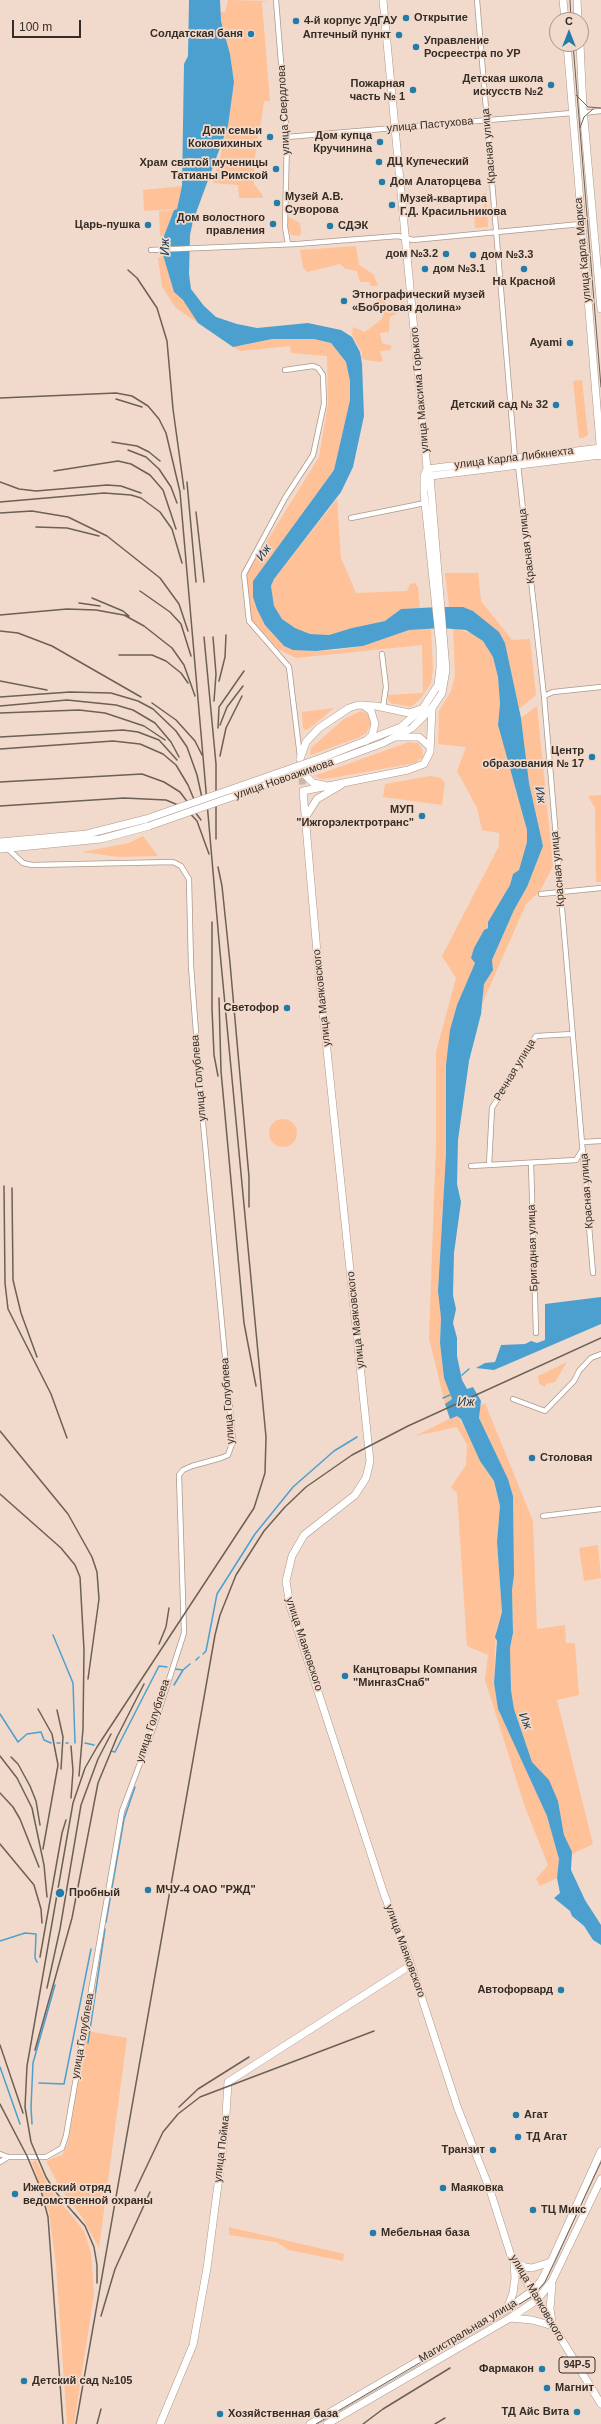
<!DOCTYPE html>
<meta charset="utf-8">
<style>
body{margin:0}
#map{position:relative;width:601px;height:2424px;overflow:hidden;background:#f1dacb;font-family:Helvetica,sans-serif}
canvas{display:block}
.north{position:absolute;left:549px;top:12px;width:40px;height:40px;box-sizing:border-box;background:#f1dacb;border:1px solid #a59489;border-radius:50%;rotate:0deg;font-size:11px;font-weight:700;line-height:16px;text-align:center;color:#342c26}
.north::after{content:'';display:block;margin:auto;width:14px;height:18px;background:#217caa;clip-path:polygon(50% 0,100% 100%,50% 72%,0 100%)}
.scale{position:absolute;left:12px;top:20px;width:69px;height:18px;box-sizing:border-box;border:2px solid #342c26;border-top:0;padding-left:5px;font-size:12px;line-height:14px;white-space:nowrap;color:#342c26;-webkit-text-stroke:3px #f1dacb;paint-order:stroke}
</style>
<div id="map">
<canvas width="601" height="2424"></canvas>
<div class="north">С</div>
<div class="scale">100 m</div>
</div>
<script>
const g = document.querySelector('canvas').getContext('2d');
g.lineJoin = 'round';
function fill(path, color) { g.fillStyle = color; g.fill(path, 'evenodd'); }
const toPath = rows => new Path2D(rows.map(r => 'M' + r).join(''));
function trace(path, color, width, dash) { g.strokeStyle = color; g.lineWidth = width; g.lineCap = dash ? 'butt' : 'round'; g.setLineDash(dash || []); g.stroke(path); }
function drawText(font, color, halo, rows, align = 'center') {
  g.font = font + ' Helvetica,sans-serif'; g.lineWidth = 3.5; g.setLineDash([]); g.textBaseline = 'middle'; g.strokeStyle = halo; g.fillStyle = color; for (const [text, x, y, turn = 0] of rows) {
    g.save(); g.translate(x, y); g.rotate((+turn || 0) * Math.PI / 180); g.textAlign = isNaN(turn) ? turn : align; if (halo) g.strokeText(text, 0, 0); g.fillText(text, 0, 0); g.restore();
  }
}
fill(toPath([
 [228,0,270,1,262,2,270,101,264,101,261,124,258,129,254,167,254,184,262,194,263,198,239,198,238,185,213,183,228,126,234,82,230,54,221,21,220,12,225,12],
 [182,186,177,209,144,211,143,190],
 [483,193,486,193,488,227,475,228,474,215,478,215,481,218,482,214,485,213],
 [174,210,164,236,160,236,159,211],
 [287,216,300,223,301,234,299,236,291,235,286,223],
 [356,246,359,265,373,274,378,285,377,286,371,286,369,282,360,282,357,271,346,269,340,264,307,272,303,267,300,250],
 [163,255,174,292,183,300,198,323,176,308,162,287,158,258],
 [378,290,386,304,399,304,401,311,390,317,389,332,380,333,382,343,392,346,390,350,380,351,383,361,379,362,361,359,362,353,352,335,353,327,365,332,382,319,384,313,374,293],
 [272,339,314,339,331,343,346,362,350,381,350,400,334,470,253,581,278,639,284,646,316,651,337,650,363,646,409,630,431,628,433,669,431,683,421,698,411,707,390,703,387,695,423,693,422,645,296,658,279,650,251,620,246,575,319,457,328,404,327,356,291,353,290,346,241,351,233,347],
 [582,380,588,435,583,438,579,438,573,381],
 [337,499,341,558,356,593,407,591,410,584,415,583,418,587,420,608,401,609,385,621,352,628,329,635,310,634,295,628,282,619,274,606,271,586,274,579],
 [445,573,478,573,481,601,512,640,530,639,536,695,519,709,505,643,499,633,473,611,463,607,449,607],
 [453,628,474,634,483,641,493,657,498,677,500,704,498,725,527,830,527,842,519,870,513,874,510,885,488,922,488,928,484,930,478,941,475,963,457,1005,446,1065,446,1154,438,1291,441,1318,440,1343,444,1378,452,1399,445,1404,429,1338,436,1145,436,1052,456,978,442,956,499,846,499,833,482,830,477,808,457,771,466,747,438,744,439,711,451,691,455,675],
 [537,706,553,866,540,891,526,904,482,1004,484,984,493,970,492,960,514,910,527,887,543,846,529,783,521,718],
 [334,708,310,728,306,730,303,728,302,712],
 [361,711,369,715,371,723,367,732,360,737,311,755,310,754,311,748,344,719],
 [409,742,418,743,422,749,423,757,415,763,332,778,321,779,314,776],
 [430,776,441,778,445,783,442,805,383,797,385,784],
 [601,795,601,882,596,882,595,808,588,796],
 [143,836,158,856,119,857,82,852,129,843],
 '269 1133a14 14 0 1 1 28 0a14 14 0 1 1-28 0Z',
 [567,1362,555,1382,546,1384,545,1387,539,1384,538,1376],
 [485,1403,533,1521,537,1629,565,1625,566,1643,575,1643,579,1695,557,1700,593,1844,572,1854,564,1835,558,1801,545,1776,532,1762,514,1709,511,1690,510,1648,513,1633,512,1590,514,1575,513,1496,508,1479,479,1418,480,1406],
 [457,1415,469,1435,480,1461,494,1481,500,1506,497,1542,502,1612,496,1631,494,1683,498,1709,547,1816,559,1859,557,1878,540,1886,536,1879,548,1865,525,1807,485,1680,488,1655,467,1646,457,1493,451,1487,466,1465,467,1445,457,1427,415,1436],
 [598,1545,601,1578,584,1581,579,1548],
 [87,2031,127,2038,99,2248,82,2217,60,2188,46,2161,62,2155,68,2143],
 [36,2160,50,2189,84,2231,91,2253,94,2294,74,2424,67,2424,56,2265,49,2212,32,2162],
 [229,2227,344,2254,343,2261,289,2250,276,2242,229,2235]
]), '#fec198');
fill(toPath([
 [189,0,220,0,221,21,230,54,234,82,228,126,193,221,190,235,189,274,191,289,204,306,216,317,237,324,257,328,308,323,341,330,352,337,360,352,362,364,364,416,353,467,341,492,274,579,271,586,274,606,282,619,295,628,310,634,329,635,352,628,385,621,401,609,439,607,463,607,473,611,499,632,505,643,521,718,529,783,543,846,527,887,514,910,492,960,493,970,484,984,481,1014,469,1061,458,1140,457,1184,461,1202,454,1253,453,1295,456,1309,453,1323,457,1338,457,1356,462,1380,467,1389,473,1387,481,1401,479,1418,508,1479,513,1496,514,1575,512,1590,513,1633,510,1648,511,1690,514,1709,532,1762,549,1780,558,1801,564,1835,572,1852,571,1870,585,1900,601,1925,601,1945,593,1940,584,1926,572,1916,570,1911,554,1898,560,1893,557,1878,559,1859,547,1816,498,1709,494,1683,497,1641,495,1637,502,1612,497,1542,500,1506,494,1481,480,1461,461,1419,457,1416,450,1419,445,1404,452,1399,444,1378,440,1343,441,1318,438,1291,446,1154,446,1065,450,1030,457,1005,475,963,471,958,474,948,484,930,488,928,488,922,510,885,513,874,519,870,527,842,527,830,498,725,500,704,498,677,493,657,483,641,466,630,441,628,409,630,363,646,316,651,293,650,284,646,265,625,257,609,253,597,253,581,334,470,350,400,350,381,346,362,331,343,314,339,272,339,233,347,198,323,183,300,174,292,163,255,164,236,174,210,177,209,182,186,184,64,188,56],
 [601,1297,601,1324,494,1370,476,1368,485,1363,495,1362,501,1345,525,1344,531,1341,537,1343,545,1340,545,1304]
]), '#4ba0d0');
trace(toPath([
 [462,1375,469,1369],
 [443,1398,450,1395],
 [53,1635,73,1683,75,1743],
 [203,1654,206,1651,217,1594,255,1534,293,1487,334,1451,357,1437],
 [196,1660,199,1657],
 [175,1669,183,1670],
 [174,1685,183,1670,190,1664],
 [0,1714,18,1742,27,1734,41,1732,44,1740,51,1743],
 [57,1743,60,1743],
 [66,1743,68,1743],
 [85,1743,94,1745],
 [111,1751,115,1752,159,1666,167,1667],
 [106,1922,124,1819,135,1787],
 [0,1941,25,1933,36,1934,35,1958,37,1962],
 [88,2043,105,1929],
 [0,2067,20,2124],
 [39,2083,64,2084,91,1949],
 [32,2124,31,2107,33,2063,55,1985]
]), '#4ba0d0', 1.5);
trace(toPath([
 [301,767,303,791]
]), '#cbb7aa', 7, [7, 3.5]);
const street = toPath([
 [276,0,287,137,285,227,288,244],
 [477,0,515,459],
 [583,113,601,111],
 [287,137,572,113],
 [151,250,297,244,398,236,413,240,581,224],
 [285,370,313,366,318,368,323,375,324,404,313,455,285,498,244,574,249,621,289,667,300,757],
 [518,465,544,696,593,1273],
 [351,518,425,503],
 [382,654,386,687,383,707],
 [544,696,553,692,601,687],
 [541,894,601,888],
 [583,1142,601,1141],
 [531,1163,536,1333],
 [489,1165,492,1108,536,1036,573,1034],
 [471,1166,576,1160,583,1149],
 [513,1399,545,1411,574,1381,579,1371,591,1358,601,1354],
 [543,1516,601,1509],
 [0,2154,8,2157,46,2157,62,2148,66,2136,122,1811,154,1726,184,1633,179,1475,183,1470,192,1466,221,1458,228,1455,233,1441,202,1112,191,966,189,879,181,866,173,862,32,865,23,863,7,848],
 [0,2162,8,2157]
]);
const secondary = toPath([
 [363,705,371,711,375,724,372,735,366,741],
 [432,708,430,752,424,764,408,770,303,791,318,964,370,1461,366,1478,355,1495,304,1535,292,1556,286,1581,290,1606,384,1894,411,1965,458,2109,489,2187,511,2256,532,2291],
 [396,737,419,737,429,746],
 [300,759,306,742,319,728,349,708,358,705,376,706,409,713,421,709],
 [301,771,313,783,324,785],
 [305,818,317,799,341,785],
 [515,2262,525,2267,532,2268,551,2262],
 [507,2309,513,2293,515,2278,514,2263],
 [160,2424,193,2345,207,2268,225,2131,228,2082,411,1965]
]);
const primary = toPath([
 [563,0,565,20],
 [577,0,578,20],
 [567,44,601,456],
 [580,44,583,108,601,309],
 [427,469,601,448],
 [430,476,601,455],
 [324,757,401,727,423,708,438,685,440,668,440,647,424,493,424,476,427,469],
 [326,764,383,743,412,728,432,708,442,693,446,670,430,476,427,469,383,0],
 [0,842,87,834,146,819],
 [0,849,101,839,149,826],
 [552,2285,550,2309,552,2322],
 [535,2296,601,2404],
 [510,2318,532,2320,553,2326],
 [310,2424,507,2309,532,2291,541,2281,551,2262,601,2151],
 [327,2424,510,2318,537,2300,552,2281,601,2179]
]);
trace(street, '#ad988a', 6);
trace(secondary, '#ad988a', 8);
trace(primary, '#ad988a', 8);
trace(street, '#fff', 4.5);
trace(secondary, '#fff', 7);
trace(primary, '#fff', 7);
trace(toPath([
 [570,0,571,20],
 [573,44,601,387],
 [576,95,588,107,601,108],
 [580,128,584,117,593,109],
 [316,2424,533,2296,545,2282,601,2162]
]), '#6c6057', 1);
trace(toPath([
 [128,270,137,278,157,308,167,341,173,409,184,489],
 [0,398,116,393,132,396,148,406,159,419,166,433,180,492,220,952,266,1437,265,1473,254,1508,97,1747,85,1768,73,1803,27,2066,25,2107,31,2142,46,2177,54,2190,78,2218],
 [116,399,142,407],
 [112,442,137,446,149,452,160,461],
 [128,450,146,457,159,469,171,487,177,503],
 [54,471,118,461,131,464,150,475,163,490,176,529],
 [0,482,19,489,36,491,107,485,121,486,141,493],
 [187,482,196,582],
 [0,502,104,493,131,495,141,498,160,512,172,529,182,563],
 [196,512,204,582],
 [0,513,32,511,68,517,107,536,160,578,179,604,188,631],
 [36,527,67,528,99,536],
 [140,591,170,612,181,624,191,656],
 [79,603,100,606],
 [0,615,67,609,96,610,129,616,123,611,92,598],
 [124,615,144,626,172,648,184,665,195,696],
 [0,631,18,633,52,646,141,697],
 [204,637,216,764,216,839],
 [213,637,216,674,214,701],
 [119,655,152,655,166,661,181,673,188,683],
 [0,681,47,690],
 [219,681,225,657,226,635],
 [0,697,70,692,111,693,138,701,153,709,176,731,187,747,197,775,204,807],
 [152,703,176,720,195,741,202,755],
 [0,706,67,700,116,705,133,710,155,723,171,742,179,757],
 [0,713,79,710,105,713,144,726,165,740],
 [220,725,227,707,243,686],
 [218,728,219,707,244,671],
 [0,737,123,730,138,732,159,740,177,760],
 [0,749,113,741,140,744,163,754,176,765,188,785,198,809],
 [220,756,226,728,242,696],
 [0,782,142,774,164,782,180,792,201,820],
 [0,806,124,798,166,800,185,808,197,821,209,854],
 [218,867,222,886,230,963,249,1177,249,1207],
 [212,922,212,1009,214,1055,218,1076],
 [219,998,221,1071,244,1323,256,1386],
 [4,1186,5,1283,8,1309,51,1394,67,1438],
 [12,1188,13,1280,21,1313,37,1357],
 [0,1431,68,1514,92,1557,97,1572,99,1599,88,1679],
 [0,1494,61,1548,75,1565,80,1577,84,1650,83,1729,79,1776],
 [159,1644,166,1627,169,1608],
 [38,1709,52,1734,58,1765,43,1849],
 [57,1710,63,1737,61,1769],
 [0,1756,17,1778,32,1808,44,1865,47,1897],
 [11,1757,18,1764,30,1786,36,1801,40,1825],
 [0,1793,13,1807,20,1819,39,1867],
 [71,1798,73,1771,71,1746],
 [0,1844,34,1885,41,1909,42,1923],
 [40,1957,62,1833,66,1820],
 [47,1988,60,1929,81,1805,98,1759,111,1734],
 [0,2045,23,2113],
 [35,2050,72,1918,98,1783,117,1737,144,1684],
 [0,2104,27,2156,40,2187,48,2217,63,2424],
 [179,2107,198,2089,249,2057],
 [135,2191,163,2132,178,2114,200,2097,374,2031],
 [74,2213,85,2226,94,2247,97,2265,97,2283],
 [101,2316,115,2269,150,2192],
 [76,2424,215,1635,220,1615,236,1575,264,1531,285,1507,306,1487,352,1455,408,1426,601,1338],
 [97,2424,101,2409],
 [363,2424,383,2409,450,2368],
 [435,2424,445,2418]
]), '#6c6057', 1.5);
const primaryBridge = toPath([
 [146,819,324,757],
 [149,826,326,764]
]);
trace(primaryBridge, '#ad988a', 8, []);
trace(primaryBridge, '#fff', 7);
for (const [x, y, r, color] of [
 [406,18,4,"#217caa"],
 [296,21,4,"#217caa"],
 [251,34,4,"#217caa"],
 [399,35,4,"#217caa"],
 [416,47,4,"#217caa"],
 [551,85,4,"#217caa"],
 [413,90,4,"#217caa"],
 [270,137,4,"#217caa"],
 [380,142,4,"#217caa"],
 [379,162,4,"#217caa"],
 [276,169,4,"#217caa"],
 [382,182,4,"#217caa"],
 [277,203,4,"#217caa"],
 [392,205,4,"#217caa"],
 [273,224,4,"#217caa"],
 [148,225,4,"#217caa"],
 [330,226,4,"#217caa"],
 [446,254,4,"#217caa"],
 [473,255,4,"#217caa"],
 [425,269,4,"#217caa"],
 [524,269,4,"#217caa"],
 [344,301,4,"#217caa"],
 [570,343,4,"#217caa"],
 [556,405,4,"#217caa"],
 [592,757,4,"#217caa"],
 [422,816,4,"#217caa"],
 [287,1008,4,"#217caa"],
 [532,1458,4,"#217caa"],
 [345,1676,4,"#217caa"],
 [148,1890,4,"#217caa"],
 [60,1893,5,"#217caa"],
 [561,1990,4,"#217caa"],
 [516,2115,4,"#217caa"],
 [518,2137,4,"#217caa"],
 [493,2150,4,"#217caa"],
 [443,2188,4,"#217caa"],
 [15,2194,4,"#217caa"],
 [533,2210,4,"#217caa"],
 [373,2233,4,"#217caa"],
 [542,2369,4,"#217caa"],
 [24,2381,4,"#217caa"],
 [547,2388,4,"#217caa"],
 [577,2412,4,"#217caa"],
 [220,2414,4,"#217caa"]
]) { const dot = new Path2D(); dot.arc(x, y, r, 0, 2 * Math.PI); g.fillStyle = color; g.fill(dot); trace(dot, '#f1dacb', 1.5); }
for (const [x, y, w] of [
 [577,2365,36]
]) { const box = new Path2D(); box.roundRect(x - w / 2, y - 8, w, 16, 3); g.fillStyle = '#f1dacb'; g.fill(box); trace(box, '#342c26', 1); }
drawText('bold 10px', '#342c26', null, [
 ["94Р-5",577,2365]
]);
drawText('bold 11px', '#342c26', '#f1dacb', [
 ["Открытие",414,18],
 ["4-й корпус УдГАУ",304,21],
 ["Солдатская баня",243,34,"right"],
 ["Аптечный пункт",391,35,"right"],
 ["Управление",424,41],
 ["Росреестра по УР",424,54],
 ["Детская школа",543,79,"right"],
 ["искусств №2",543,92,"right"],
 ["Пожарная",405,84,"right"],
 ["часть № 1",405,97,"right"],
 ["Дом семьи",262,131,"right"],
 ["Коковихиных",262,144,"right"],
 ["Дом купца",372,136,"right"],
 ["Кручинина",372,149,"right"],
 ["ДЦ Купеческий",387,162],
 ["Храм святой мученицы",268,163,"right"],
 ["Татианы Римской",268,176,"right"],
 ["Дом Алаторцева",390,182],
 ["Музей А.В.",285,197],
 ["Суворова",285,210],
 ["Музей-квартира",400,199],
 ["Г.Д. Красильникова",400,212],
 ["Дом волостного",265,218,"right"],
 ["правления",265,231,"right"],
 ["Царь-пушка",140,225,"right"],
 ["СДЭК",338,226],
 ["дом №3.2",438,254,"right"],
 ["дом №3.3",481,255],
 ["дом №3.1",433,269],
 ["На Красной",524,282,"center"],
 ["Этнографический музей",352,295],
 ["«Бобровая долина»",352,308],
 ["Ayami",562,343,"right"],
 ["Детский сад № 32",548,405,"right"],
 ["Центр",584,751,"right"],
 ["образования № 17",584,764,"right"],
 ["МУП",414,810,"right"],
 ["\"Ижгорэлектротранс\"",414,823,"right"],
 ["Светофор",279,1008,"right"],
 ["Столовая",540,1458],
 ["Канцтовары Компания",353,1670],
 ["\"МингазСнаб\"",353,1683],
 ["МЧУ-4 ОАО \"РЖД\"",156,1890],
 ["Пробный",69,1893],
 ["Автофорвард",553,1990,"right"],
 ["Агат",524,2115],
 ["ТД Агат",526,2137],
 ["Транзит",485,2150,"right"],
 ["Ижевский отряд",23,2188],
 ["ведомственной охраны",23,2201],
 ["Маяковка",451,2188],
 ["ТЦ Микс",541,2210],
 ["Мебельная база",381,2233],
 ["Фармакон",534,2369,"right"],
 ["Детский сад №105",32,2381],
 ["Магнит",555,2388],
 ["ТД Айс Вита",569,2412,"right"],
 ["Хозяйственная база",228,2414]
], 'left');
drawText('11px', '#342c26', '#f1dacb', [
 ["улица Свердлова",284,110,-93],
 ["улица Пастухова",430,125,-5],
 ["Красная улица",489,146,-95],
 ["улица Карла Маркса",583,250,-95],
 ["улица Максима Горького",420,390,-95],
 ["улица Карла Либкнехта",514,458,-7],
 ["Красная улица",527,546,-97],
 ["улица Новоажимова",284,779,-19],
 ["Красная улица",558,869,-95],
 ["улица Маяковского",322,998,-96],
 ["Речная улица",515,1070,-59],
 ["улица Голублева",199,1078,-95],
 ["Красная улица",587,1191,-94],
 ["Бригадная улица",533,1248,-92],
 ["улица Маяковского",356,1320,-96],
 ["улица Голублева",228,1401,-94],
 ["улица Маяковского",304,1644,72],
 ["улица Голублева",153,1721,-72],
 ["улица Маяковского",405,1951,70],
 ["улица Голублева",83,2036,-80],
 ["улица Пойма",222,2149,-83],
 ["улица Маяковского",537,2298,60],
 ["Магистральная улица",468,2331,-31]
]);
drawText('italic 12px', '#14394e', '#f1dacb', [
 ["Иж",166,247,-90],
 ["Иж",264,553,-54],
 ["Иж",540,795,80],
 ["Иж",466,1403],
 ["Иж",525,1721,67]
]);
</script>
